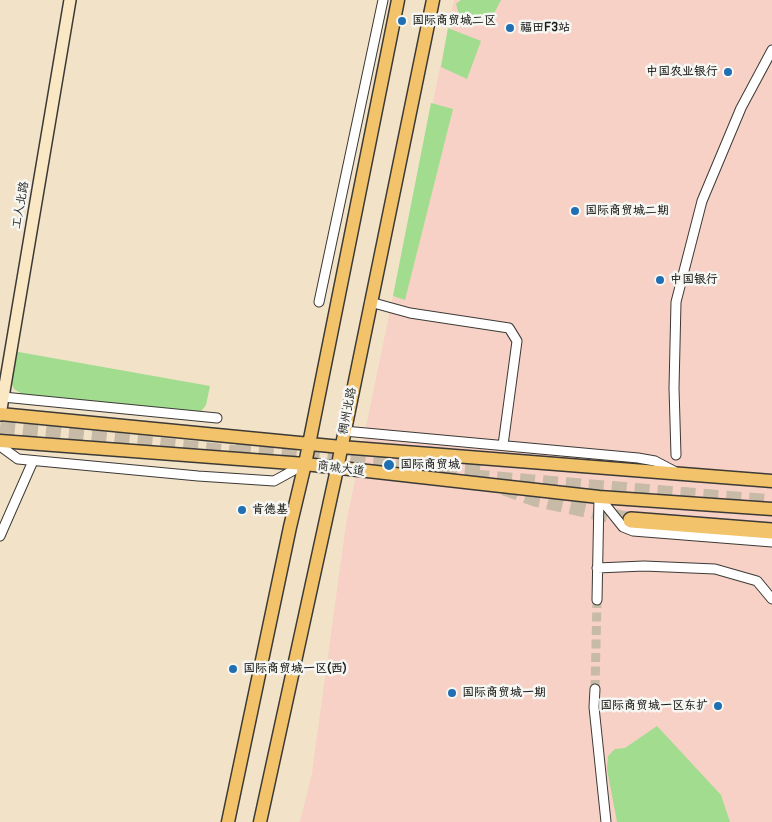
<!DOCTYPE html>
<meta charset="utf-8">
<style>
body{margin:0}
canvas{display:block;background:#f2e2c8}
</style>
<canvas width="772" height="822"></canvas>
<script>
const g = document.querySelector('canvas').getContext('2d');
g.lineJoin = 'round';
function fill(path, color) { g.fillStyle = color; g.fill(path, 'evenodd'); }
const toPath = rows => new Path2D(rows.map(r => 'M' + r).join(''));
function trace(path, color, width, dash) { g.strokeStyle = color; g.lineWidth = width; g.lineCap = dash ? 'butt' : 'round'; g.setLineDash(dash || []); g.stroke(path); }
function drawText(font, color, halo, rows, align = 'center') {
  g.font = font + ' Pangolin,"LXGW WenKai TC",sans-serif'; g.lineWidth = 5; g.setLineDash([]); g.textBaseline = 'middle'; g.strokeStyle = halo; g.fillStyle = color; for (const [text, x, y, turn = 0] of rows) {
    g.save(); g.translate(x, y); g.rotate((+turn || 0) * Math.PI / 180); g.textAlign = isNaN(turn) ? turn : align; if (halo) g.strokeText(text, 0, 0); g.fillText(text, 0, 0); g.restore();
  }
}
fill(toPath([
 [454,0,772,0,772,822,300,822,312,773,346,524]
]), '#f7d1c6');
fill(toPath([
 [461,0,501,0,488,25,459,14,456,4],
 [448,28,481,41,467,79,441,67],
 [431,103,453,109,405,300,393,296],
 [13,351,210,386,206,405,199,414,25,396,14,389,10,380],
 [657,726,721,795,730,822,617,822,607,769,608,756,615,749,625,748]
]), '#a1dc8f');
trace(toPath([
 [595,689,597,600]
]), '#c7baa6', 9, [9, 4.5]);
trace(toPath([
 [0,428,247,454],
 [236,447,487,471],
 [474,477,772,502],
 [504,488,535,499,631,520]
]), '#c7baa6', 15, [15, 8]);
const street = toPath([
 [319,302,383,0],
 [370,302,410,313,509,328,517,341,503,445],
 [3,397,217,418],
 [344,431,638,458,655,461,674,471],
 [0,446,18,459,198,476,274,481,305,464],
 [676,455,674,388,676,302,702,201,741,108,772,50],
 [599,497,623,527,633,531,772,542],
 [0,536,33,461],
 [597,568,644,566,715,569,757,581,772,599],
 [597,600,599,497],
 [595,689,594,707,606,822]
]);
const secondary = toPath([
 [0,415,70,0]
]);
const primary = toPath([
 [0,414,341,447,772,481],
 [0,441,305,464,599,497,772,509],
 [228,822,290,527,305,464,398,0],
 [260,822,337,469,433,0]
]);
const highway = toPath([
 [631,520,772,531]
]);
trace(street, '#3c3a36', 11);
trace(secondary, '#3c3a36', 14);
trace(primary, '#3c3a36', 15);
trace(highway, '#3c3a36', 18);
trace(street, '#fff', 9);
trace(secondary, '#fae7c3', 11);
trace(primary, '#f2c36a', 12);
trace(highway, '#f2c36a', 15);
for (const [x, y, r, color] of [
 [402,21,5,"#1f6fb2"],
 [510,28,5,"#1f6fb2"],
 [728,72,5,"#1f6fb2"],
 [575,211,5,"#1f6fb2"],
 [660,280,5,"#1f6fb2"],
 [389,465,6,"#1f6fb2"],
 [242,510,5,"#1f6fb2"],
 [233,669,5,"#1f6fb2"],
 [452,693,5,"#1f6fb2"],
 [718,706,5,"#1f6fb2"]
]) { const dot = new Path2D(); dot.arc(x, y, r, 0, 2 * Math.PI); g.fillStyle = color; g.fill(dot); trace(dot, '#f6f6f2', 2); }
drawText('bold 12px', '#1c1c1c', '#f6f6f2', [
 ["国际商贸城二区",412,21],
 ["福田F3站",520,28],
 ["中国农业银行",718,72,"right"],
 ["国际商贸城二期",585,211],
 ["中国银行",670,280],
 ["国际商贸城",400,465],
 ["肯德基",252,510],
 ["国际商贸城一区(西)",243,669],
 ["国际商贸城一期",462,693],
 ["国际商贸城一区东扩",708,706,"right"]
], 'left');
drawText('12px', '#1c1c1c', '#f6f6f2', [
 ["工人北路",21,205,-80],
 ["稠州北路",348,411,-79],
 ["商城大道",341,469,7]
]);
</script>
